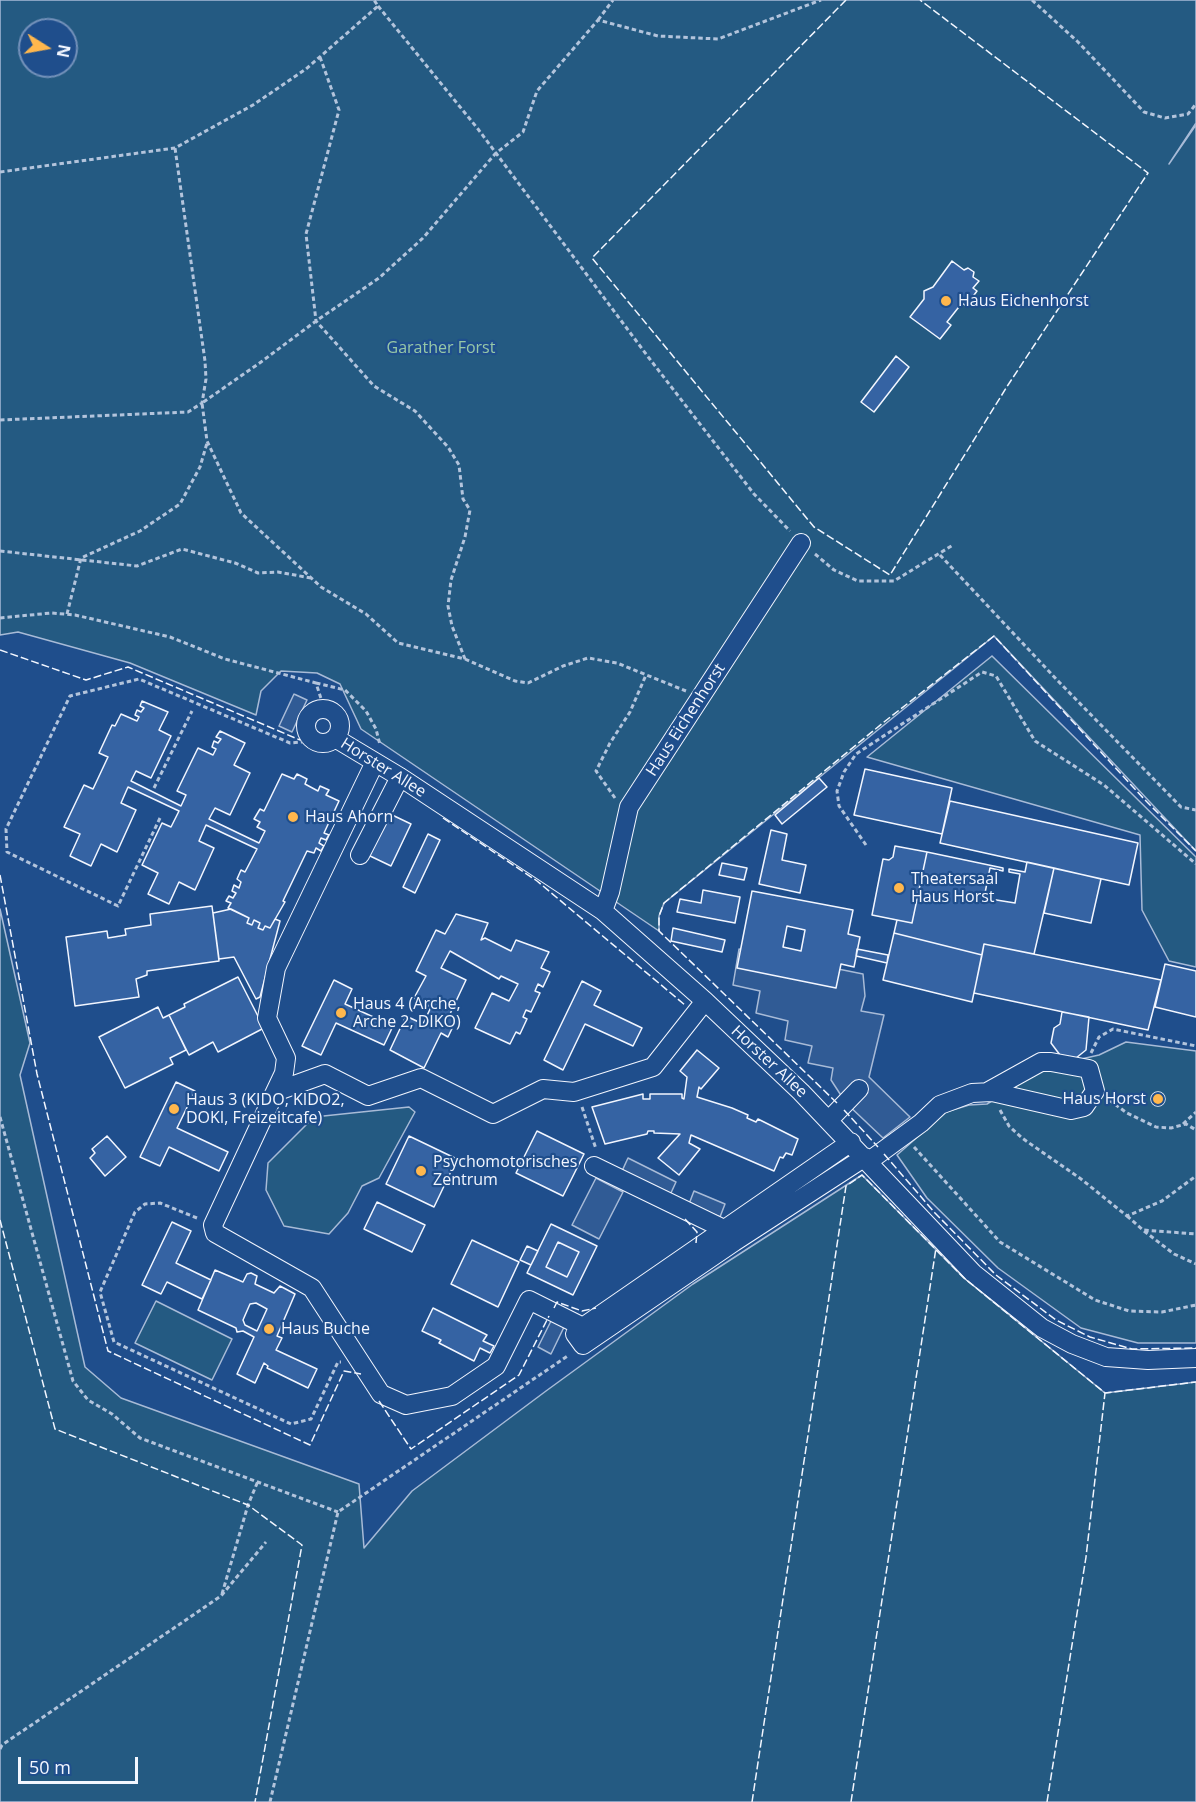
<!DOCTYPE html>
<style>
body{margin:0}
#map{position:relative;width:1196px;height:1802px;overflow:hidden;background:#1f4e8c;font-family:"Open Sans",sans-serif}
canvas{display:block}
.north{position:absolute;left:18px;top:18px;width:60px;height:60px;box-sizing:border-box;background:#1f4e8c;border:2px solid #7391ba;border-radius:50%;rotate:101deg;font-size:16px;font-weight:700;line-height:24px;text-align:center;color:#f2f6ff}
.north::after{content:'';display:block;margin:auto;width:21px;height:27px;background:#ffb74d;clip-path:polygon(50% 0,100% 100%,50% 72%,0 100%)}
.scale{position:absolute;left:18px;top:1757px;width:120px;height:27px;box-sizing:border-box;border:3px solid #f2f6ff;border-top:0;padding-left:8px;font-size:18px;line-height:21px;white-space:nowrap;color:#f2f6ff;-webkit-text-stroke:4px #1f4e8c;paint-order:stroke}
</style>
<div id="map">
<canvas width="1196" height="1802"></canvas>
<div class="north">N</div>
<div class="scale">50 m</div>
</div>
<script>
const g = document.querySelector('canvas').getContext('2d');
g.lineJoin = 'round';
function fill(path, color) { g.fillStyle = color; g.fill(path, 'evenodd'); }
const toPath = rows => new Path2D(rows.map(r => 'M' + r).join(''));
function trace(path, color, width, dash) { g.strokeStyle = color; g.lineWidth = width; g.lineCap = dash ? 'butt' : 'round'; g.setLineDash(dash || []); g.stroke(path); }
function drawText(font, color, halo, rows, align = 'center') {
  g.font = font + ' "Open Sans",sans-serif'; g.lineWidth = 4.5; g.setLineDash([]); g.textBaseline = 'middle'; g.strokeStyle = halo; g.fillStyle = color; for (const [text, x, y, turn = 0] of rows) {
    g.save(); g.translate(x, y); g.rotate((+turn || 0) * Math.PI / 180); g.textAlign = isNaN(turn) ? turn : align; if (halo) g.strokeText(text, 0, 0); g.fillText(text, 0, 0); g.restore();
  }
}
const green = toPath([
 [0,0,1196,0,1196,123,1169,164,1196,125,1196,851,994,636,664,903,659,916,659,931,361,729,340,684,317,673,281,671,261,691,256,715,130,663,18,632,0,635,0,0],
 [30,30,66,30,66,66,30,66,30,30],
 [992,656,1196,857,1196,967,1169,961,1142,910,1140,835,867,757,992,656],
 [0,909,30,1043,20,1075,85,1367,121,1398,359,1484,364,1548,412,1491,546,1391,693,1284,862,1175,964,1278,1105,1393,1196,1382,1196,1802,0,1802,0,909],
 [1126,1042,1196,1051,1196,1343,1138,1343,1081,1328,998,1268,927,1198,897,1155,946,1112,969,1105,987,1104,1046,1067,1099,1055,1126,1042],
 [409,1107,415,1112,379,1178,362,1186,348,1213,329,1234,284,1226,266,1190,268,1163,314,1117,409,1107],
 [156,1301,232,1339,212,1380,135,1343,156,1301]
]);
fill(green, '#245a82');
trace(green, '#a8bbd7', 1.5);
const parking = toPath([
 [294,694,307,700,292,732,279,726,294,694],
 [739,949,863,974,865,996,861,1011,884,1015,869,1077,910,1117,883,1138,846,1103,831,1080,833,1068,808,1063,812,1046,785,1040,788,1021,756,1013,760,991,733,985,739,949],
 [628,1158,676,1182,670,1195,622,1171,628,1158],
 [596,1178,623,1192,599,1239,572,1225,596,1178],
 [694,1191,725,1204,720,1217,689,1204,694,1191],
 [553,1317,566,1323,551,1354,538,1347,553,1317]
]);
fill(parking, '#305b95');
trace(parking, '#a8bbd7', 1.5);
const building = toPath([
 [952,261,964,270,968,268,974,272,973,277,979,281,973,288,977,291,966,306,962,303,947,322,951,325,940,339,910,317,924,299,924,291,933,287,952,261],
 [896,356,909,367,874,412,861,402,896,356],
 [142,701,168,712,159,730,171,736,151,778,136,771,131,781,181,806,186,795,177,791,198,748,213,755,216,749,212,747,214,741,218,743,221,739,216,737,220,731,245,743,234,765,250,773,230,815,215,808,209,819,259,843,265,831,257,827,260,822,254,819,260,809,264,811,282,774,294,779,297,774,307,779,305,784,318,791,320,786,329,790,326,795,339,801,324,833,329,835,326,840,321,838,319,843,324,846,321,851,316,848,314,853,307,851,283,901,285,902,270,928,265,926,263,930,258,928,260,923,254,920,252,925,247,923,249,918,228,908,231,903,226,901,229,896,233,898,236,893,232,891,234,885,239,888,241,882,237,879,241,870,245,872,257,849,206,825,199,841,214,848,195,890,179,882,169,904,148,894,158,873,142,865,162,823,171,827,179,811,128,787,121,803,136,810,117,852,101,844,91,866,70,856,80,834,64,827,84,785,93,789,108,757,99,753,112,725,115,726,121,714,137,721,139,717,135,715,137,710,141,712,144,708,140,706,142,701],
 [865,769,952,788,942,834,854,815,865,769],
 [819,778,827,787,782,824,775,815,819,778],
 [950,801,1138,843,1129,885,940,843,950,801],
 [388,813,411,824,391,866,368,855,388,813],
 [771,830,787,834,782,860,806,865,800,893,759,884,771,830],
 [428,834,440,840,415,893,403,887,428,834],
 [895,846,927,852,912,923,872,915,883,859,889,860,893,857,895,846],
 [927,852,1003,868,1003,871,990,868,984,898,1015,903,1020,874,1009,872,1009,869,1025,872,1027,862,1054,868,1034,954,984,944,982,955,894,933,897,920,912,923,927,852],
 [722,863,747,868,744,880,719,875,722,863],
 [1054,868,1101,879,1091,923,1044,913,1054,868],
 [703,890,740,897,735,923,677,912,680,899,701,903,703,890],
 [752,891,853,910,848,934,860,937,854,967,841,964,836,988,737,968,752,891],
 [787,926,805,930,801,951,783,947,787,926],
 [212,906,219,961,147,971,147,975,136,979,139,997,75,1006,66,937,107,931,108,938,126,935,125,929,151,925,150,914,212,906],
 [231,909,249,918,247,923,252,925,254,920,260,923,258,928,263,930,265,926,270,928,275,919,280,921,260,997,256,999,234,957,219,959,213,913,231,909],
 [456,914,488,923,481,940,485,938,511,951,516,940,549,952,541,968,550,972,543,987,538,984,535,991,540,993,531,1012,526,1010,523,1017,527,1019,520,1034,516,1032,510,1044,475,1028,492,993,509,1001,518,984,501,976,499,979,450,951,441,968,466,980,450,1014,457,1018,448,1037,441,1033,424,1068,390,1050,406,1016,423,1024,431,1007,414,998,426,976,416,971,436,930,445,934,456,914],
 [673,928,725,940,722,952,671,941,673,928],
 [894,933,982,955,972,1002,883,980,894,933],
 [984,944,1161,980,1148,1030,974,993,984,944],
 [857,949,888,955,887,963,856,956,857,949],
 [1165,964,1196,971,1196,1017,1155,1007,1165,964],
 [238,977,264,1028,218,1052,213,1042,189,1055,169,1015,185,1007,184,1004,238,977],
 [334,980,352,989,345,1004,393,1026,384,1045,336,1023,321,1055,302,1046,334,980],
 [582,981,601,991,594,1005,642,1028,633,1046,585,1024,563,1070,544,1060,582,981],
 [158,1007,163,1018,169,1015,186,1050,170,1058,173,1064,125,1088,99,1037,158,1007],
 [1062,1012,1089,1017,1086,1050,1076,1058,1060,1055,1051,1043,1054,1028,1060,1024,1062,1012],
 [697,1050,719,1068,701,1089,699,1087,697,1097,732,1108,748,1115,747,1118,756,1122,758,1119,798,1139,792,1155,786,1153,783,1158,780,1157,774,1171,691,1135,689,1143,700,1149,679,1175,658,1158,680,1134,654,1133,654,1131,648,1131,647,1134,605,1144,592,1107,643,1094,643,1099,650,1099,650,1094,682,1094,682,1098,684,1099,687,1077,680,1071,697,1050],
 [176,1082,195,1091,177,1128,228,1152,219,1171,169,1147,160,1166,140,1157,176,1082],
 '1151 1099a7 7 0 1 1 14 0a7 7 0 1 1-14 0Z',
 [537,1131,584,1154,563,1196,516,1173,537,1131],
 [107,1136,126,1157,105,1176,90,1158,95,1153,92,1149,107,1136],
 [409,1136,457,1159,434,1207,386,1184,409,1136],
 [377,1202,425,1225,412,1252,364,1229,377,1202],
 [172,1222,191,1231,176,1263,211,1280,202,1299,167,1282,161,1294,142,1285,172,1222],
 [551,1224,597,1246,573,1295,527,1273,551,1224],
 [558,1242,579,1252,567,1277,546,1267,558,1242],
 [472,1240,519,1262,498,1307,451,1284,472,1240],
 [558,1242,579,1252,567,1277,546,1267,558,1242],
 [527,1246,538,1251,531,1265,520,1260,527,1246],
 [215,1270,243,1282,247,1274,251,1273,257,1276,255,1284,274,1293,280,1286,295,1294,277,1336,282,1338,276,1350,317,1369,308,1388,267,1368,268,1366,264,1363,255,1383,237,1374,254,1337,243,1331,237,1332,236,1328,198,1310,215,1270],
 [256,1303,267,1309,257,1331,245,1325,243,1320,250,1304,256,1303],
 [433,1308,487,1335,483,1341,494,1346,490,1353,480,1348,474,1361,439,1343,441,1340,422,1331,433,1308]
]);
fill(building, '#3563a3');
trace(building, '#f2f6ff', 1.5);
const minor = toPath([
 '306 726a17 17 0 1 1 34 0a17 17 0 1 1-34 0Z',
 [335,738,400,777,603,911,705,1001,801,1092,973,1273,1042,1328,1072,1344,1106,1357,1148,1360,1196,1358],
 [360,855,400,777],
 [603,911,610,892,629,807,801,543],
 [275,1092,284,1073,286,1058,267,1018,276,968,375,762],
 [829,1120,859,1089],
 [851,1142,583,1327,575,1334,583,1345,734,1242,865,1157],
 [869,1161,921,1123,940,1105,972,1093,992,1092,1071,1110,1084,1107,1095,1091,1089,1069,1051,1062,1041,1062,987,1092],
 [594,1166,726,1230,731,1238],
 [583,1327,529,1300,496,1366,452,1396,406,1405,381,1394,312,1288,215,1233,213,1225,275,1092,325,1074,368,1096,421,1078,493,1114,543,1089,574,1092,653,1067,705,1001]
]);
trace(minor, '#f2f6ff', 20);
trace(toPath([
 [1032,0,1078,42,1144,112,1165,118,1188,114,1196,104],
 [378,6,478,129,649,358,754,494,790,531],
 [598,20,613,0],
 [320,57,339,110,306,234,316,321,374,386,415,411,448,447,459,465,463,499,470,510,465,537,451,580,448,606,452,626,465,659,398,643,366,614,321,587,241,513,207,441,202,403,261,362,316,321,379,278,423,238,495,154,523,132,537,91,598,20,658,36,718,39,821,0],
 [0,172,175,148,253,105,306,69,378,6,374,0],
 [0,420,188,412,202,403,206,379,205,361,175,148],
 [0,551,137,566,182,549,235,563,258,573,278,572,311,578],
 [815,554,834,570,858,581,894,581,953,545],
 [940,555,1059,682,1181,807,1196,810],
 [67,614,81,558,140,531,180,504,200,467,207,443],
 [0,618,51,613,75,615,170,637,225,659,316,683,324,708],
 [465,659,515,681,528,683,563,666,588,658,617,663,686,691],
 [316,683,345,690,366,711,376,729,380,745],
 [154,788,192,711],
 [615,798,596,771,610,743,630,712,646,675],
 [160,818,118,906,7,852,6,829,70,696,139,679,290,743,314,741],
 [866,845,839,806,837,791,844,772,856,754,982,672,996,676,1035,741,1104,785,1196,864],
 [1091,1053,1099,1037,1113,1029,1196,1046],
 [1109,1100,1127,1113,1156,1127,1171,1128,1186,1124,1196,1130],
 [582,1107,596,1149],
 [1000,1110,1009,1126,1022,1138,1081,1179,1127,1216,1162,1201,1196,1176],
 [0,1117,73,1381,88,1400,112,1414,140,1438,338,1512],
 [1183,1124,1196,1112],
 [914,1147,1000,1242,1095,1300,1129,1311,1162,1312,1196,1305],
 [1127,1216,1143,1230,1196,1234],
 [197,1218,160,1203,145,1204,135,1212,100,1292,114,1342,291,1424,311,1419,338,1362,341,1362],
 [1144,1231,1174,1254,1196,1264],
 [222,1594,248,1505,258,1481],
 [0,1749,2,1745,221,1596,266,1542],
 [270,1802,338,1512,569,1355]
]), '#b3c4dc', 3, [4.5, 3]);
trace(minor, '#1f4e8c', 18);
trace(toPath([
 [846,0,592,258,814,527,890,575,1008,385,1148,173,920,0],
 [0,650,86,680,128,667,300,740],
 [443,818,537,881,685,1005],
 [0,875,37,1074,108,1351,310,1445,344,1371,361,1374],
 [837,1103,659,931,659,916,664,903,884,722,994,636,1145,800,1196,851],
 [844,1110,878,1147],
 [884,1154,935,1213,996,1275,1056,1320,1090,1337,1132,1349,1196,1348],
 [685,1219,697,1232,696,1243],
 [0,1220,55,1429,248,1505,302,1545,255,1802],
 [554,1308,557,1302,582,1311,596,1308],
 [379,1401,411,1449,519,1375,549,1316],
 [752,1802,846,1186,862,1175,964,1278,1105,1393,1196,1382],
 [851,1802,936,1248],
 [1047,1802,1086,1557,1105,1393]
]), '#f2f6ff', 1.5, [8, 3]);
for (const [x, y, r, color] of [
 [946,301,6,"#ffb74d"],
 [293,817,6,"#ffb74d"],
 [899,888,6,"#ffb74d"],
 [341,1013,6,"#ffb74d"],
 [1158,1099,6,"#ffb74d"],
 [174,1109,6,"#ffb74d"],
 [421,1171,6,"#ffb74d"],
 [269,1329,6,"#ffb74d"]
]) { const dot = new Path2D(); dot.arc(x, y, r, 0, 2 * Math.PI); g.fillStyle = color; g.fill(dot); trace(dot, '#1f4e8c', 2); }
drawText('16px', '#f2f6ff', '#1f4e8c', [
 ["Haus Eichenhorst",958,301],
 ["Haus Ahorn",305,817],
 ["Theatersaal",911,879],
 ["Haus Horst",911,897],
 ["Haus 4 (Arche,",353,1004],
 ["Arche 2, DIKO)",353,1022],
 ["Haus Horst",1146,1099,"right"],
 ["Haus 3 (KIDO, KIDO2,",186,1100],
 ["DOKI, Freizeitcafe)",186,1118],
 ["Psychomotorisches",433,1162],
 ["Zentrum",433,1180],
 ["Haus Buche",281,1329]
], 'left');
drawText('16px', '#97c8a6', '#1f4e8c', [
 ["Garather Forst",441,348]
]);
drawText('16px', '#f2f6ff', '#1f4e8c', [
 ["Haus Eichenhorst",686,720,-57],
 ["Horster Allee",383,768,32],
 ["Horster Allee",769,1062,43]
]);
</script>
